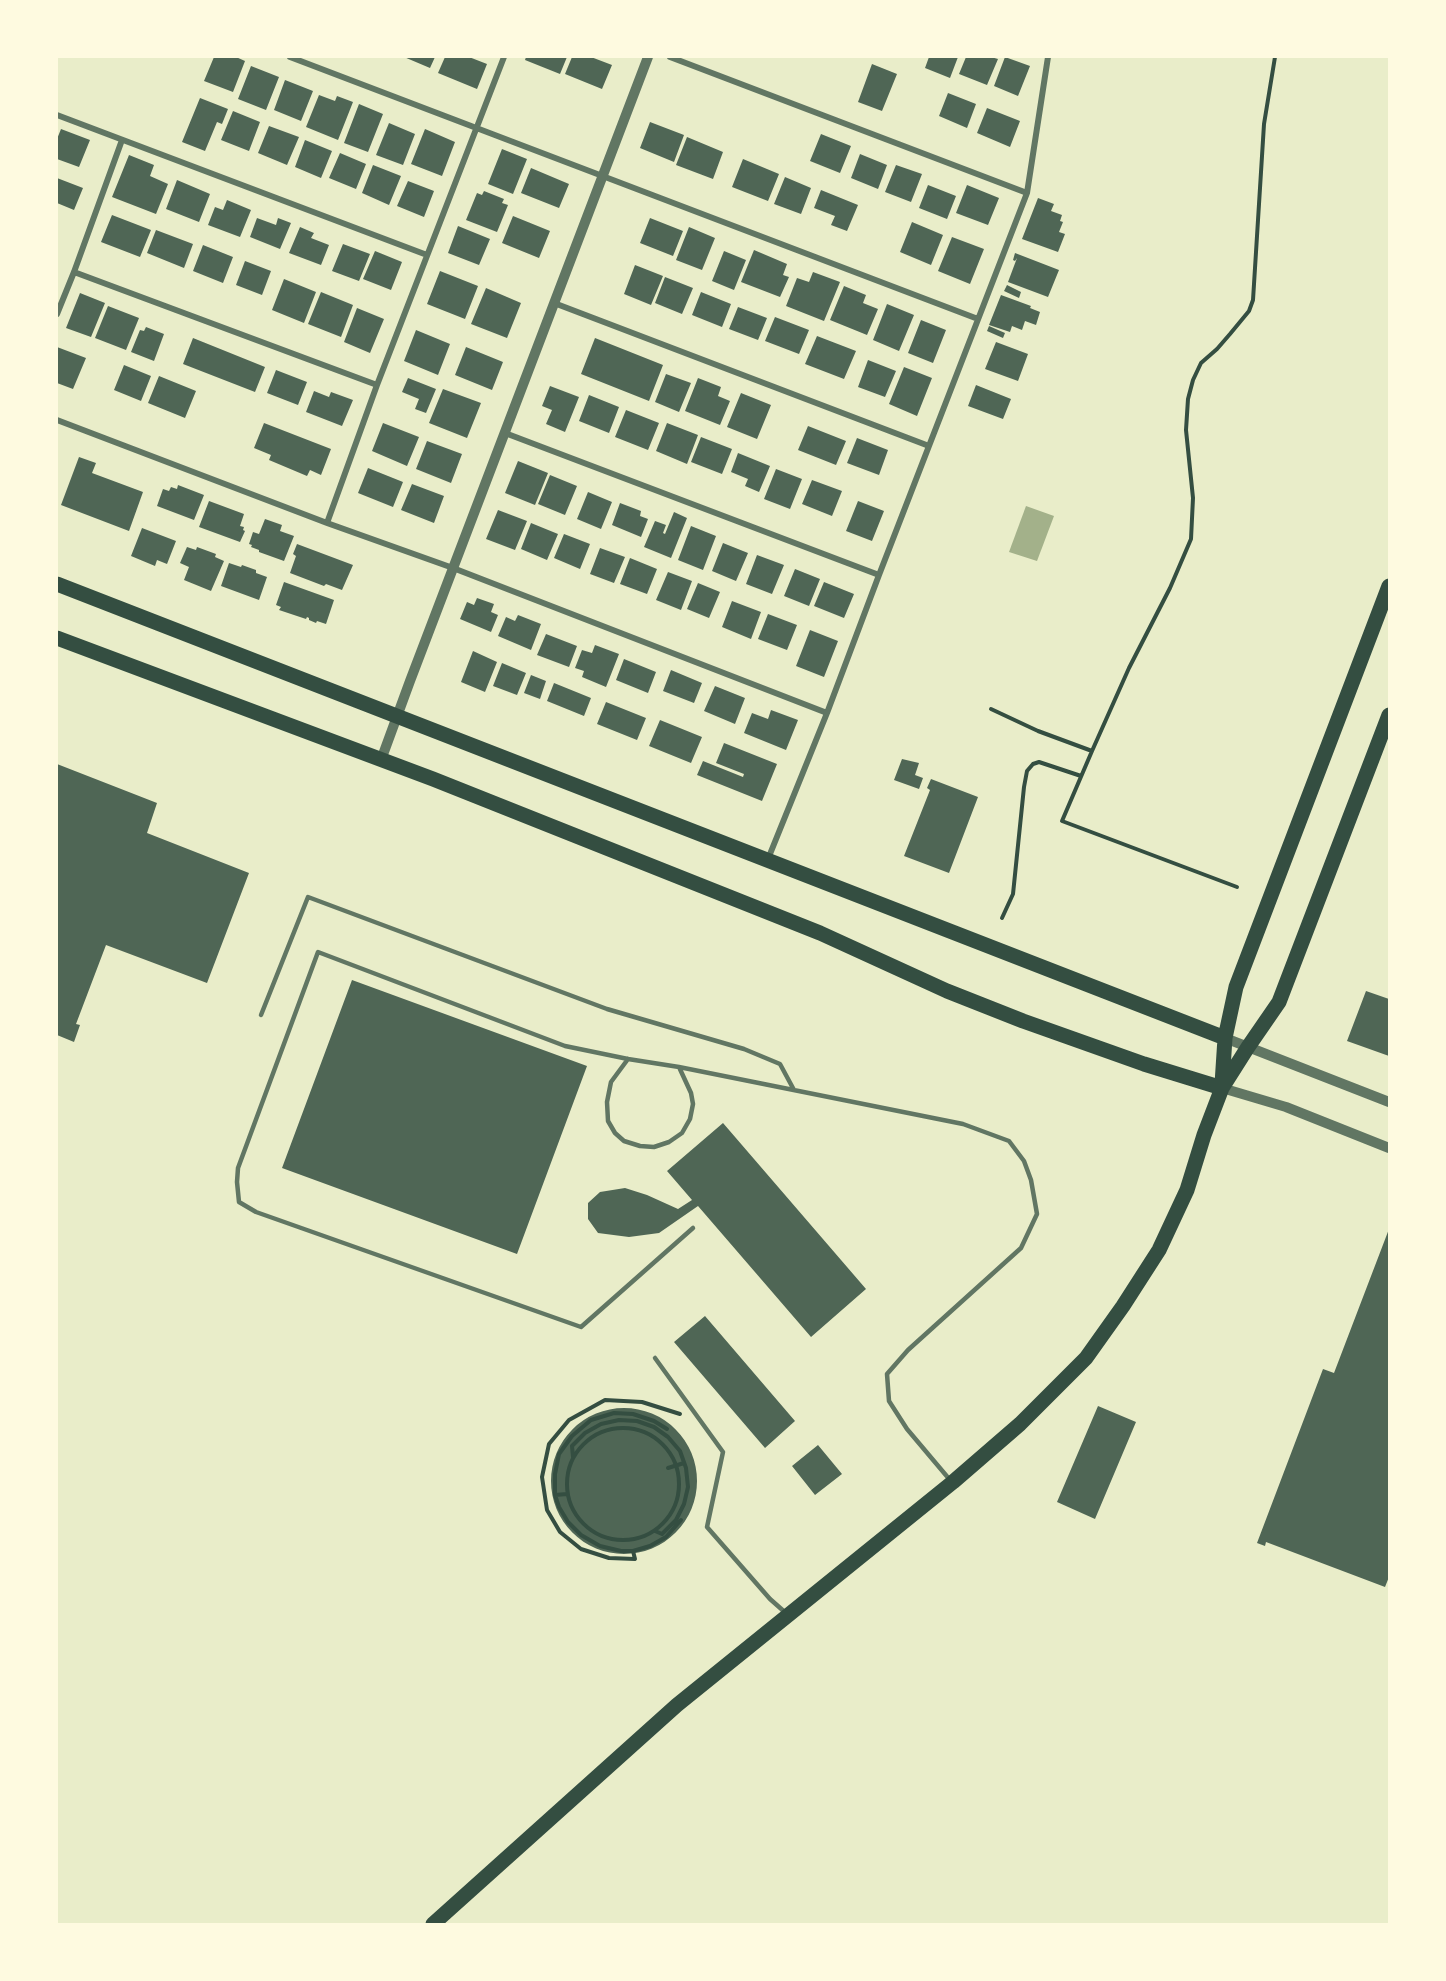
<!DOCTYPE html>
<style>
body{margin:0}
#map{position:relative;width:1446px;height:1981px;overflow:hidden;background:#e9edc9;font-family:"Roboto Serif",serif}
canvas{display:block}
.frame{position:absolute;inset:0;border:58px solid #fefae0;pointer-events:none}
</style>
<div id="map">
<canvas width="1446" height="1981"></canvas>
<div class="frame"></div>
</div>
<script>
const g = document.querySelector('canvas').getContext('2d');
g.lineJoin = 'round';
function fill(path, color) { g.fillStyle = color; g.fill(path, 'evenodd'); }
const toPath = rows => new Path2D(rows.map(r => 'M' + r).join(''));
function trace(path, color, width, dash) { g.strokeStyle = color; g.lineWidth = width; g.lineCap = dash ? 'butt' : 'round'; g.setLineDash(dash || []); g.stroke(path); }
fill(toPath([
 [1026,506,1054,516,1037,561,1009,552]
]), '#a3b18a');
fill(toPath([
 [214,57,236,57,245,61,233,92,204,81],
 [404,57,435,57,430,68],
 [445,57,469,57,487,64,477,89,438,73],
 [526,57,567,57,560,74,525,60],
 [572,57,591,57,612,65,602,89,565,74],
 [929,57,958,57,950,78,925,68],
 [966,57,991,57,998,59,987,85,959,74],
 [1005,57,1030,66,1018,96,994,86],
 [872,64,897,74,882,111,858,102],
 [251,66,279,77,266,110,238,99],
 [285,80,313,91,301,121,274,110],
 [948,93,976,104,967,128,939,116],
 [319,95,335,101,337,96,353,102,338,140,306,127],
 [200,98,228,109,222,124,217,122,205,151,182,142],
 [359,104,383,114,368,152,344,143],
 [987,108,1020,121,1010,147,977,133],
 [233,111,260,122,249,151,221,140],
 [650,122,684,135,674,162,640,148],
 [389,123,415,134,403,165,376,155],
 [269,126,299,137,287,165,258,153],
 [61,129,90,140,79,167,57,159,57,139],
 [425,129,455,142,442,176,411,164],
 [821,134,851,146,840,173,810,161],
 [687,137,723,152,713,179,676,165],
 [305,140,332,151,321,178,295,167],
 [502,149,527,159,513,194,488,184],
 [340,153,366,164,356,189,329,178],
 [860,154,887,165,878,189,851,178],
 [129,155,154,165,150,176,168,184,156,214,112,197],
 [743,159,779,174,768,201,732,187],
 [373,165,401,176,389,205,362,193],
 [896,165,922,174,911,202,885,192],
 [531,168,569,184,559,208,521,193],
 [785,177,811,188,801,214,774,204],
 [57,178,83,188,74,210,57,203],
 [177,180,210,194,199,222,166,209],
 [408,181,434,191,424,217,397,206],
 [928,185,956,196,947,219,919,208],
 [967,185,999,198,988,225,956,213],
 [821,190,858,205,847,231,831,225,835,216,814,208],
 [484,191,504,199,502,203,508,205,497,232,466,220,477,193,482,195],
 [1038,198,1054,204,1051,211,1062,215,1060,221,1063,222,1059,232,1065,234,1058,252,1022,239],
 [227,200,251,210,240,237,208,225,215,207,223,210],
 [112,215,151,230,140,257,101,242],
 [513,216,550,231,539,258,502,243],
 [257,218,276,225,278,218,291,223,280,249,250,237],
 [650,218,683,231,673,256,640,243],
 [912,222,943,235,931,265,900,252],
 [458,226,490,239,479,265,448,253],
 [300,227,314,233,311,238,329,245,321,265,289,253],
 [689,227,715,238,702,270,676,260],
 [156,230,193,244,184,268,147,253],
 [952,237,984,249,970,284,938,271],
 [343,244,370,254,359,281,332,271],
 [203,245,233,257,223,283,193,271],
 [754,250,787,264,783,275,789,277,780,297,741,282],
 [375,251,402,262,391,290,363,279],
 [724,251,746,260,734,290,712,281],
 [1015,253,1059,270,1048,297,1008,282,1017,258,1015,261,1013,260],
 [245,261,271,271,262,295,236,285],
 [635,265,663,276,651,305,624,294],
 [440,271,478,286,465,319,427,304],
 [813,272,840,282,824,321,786,306,797,278,809,282],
 [665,277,693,288,682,314,655,303],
 [284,279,316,292,304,323,272,310],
 [1007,285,1021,292,1019,298,1004,291],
 [844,286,866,295,863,303,878,309,867,335,830,320],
 [486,288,521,303,507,338,471,324],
 [321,292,353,305,341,337,308,324],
 [701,292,731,304,722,327,692,315],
 [80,293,105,303,91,337,66,328],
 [1001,295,1031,306,1030,308,1040,312,1036,325,1025,321,1022,330,1012,326,1010,332,989,325],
 [887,304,914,315,899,351,873,340],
 [108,306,139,318,126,350,95,338],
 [738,307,767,318,758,340,729,329],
 [357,308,384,319,370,353,344,342],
 [775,317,809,330,799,354,765,341],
 [921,320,946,330,933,363,908,353],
 [989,326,1005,333,1003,338,987,331],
 [146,327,164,334,154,361,131,352,140,330,144,331],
 [416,330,450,344,438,375,404,361],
 [817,336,856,351,844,379,805,364],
 [193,338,265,367,255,392,183,364],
 [595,338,663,365,649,401,581,374],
 [996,342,1028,354,1018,381,985,369],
 [57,347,86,358,73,389,57,383],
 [466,347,503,362,492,390,455,375],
 [868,360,896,371,885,397,858,387],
 [124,365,151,376,141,401,114,390],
 [904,367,932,378,917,416,889,404],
 [276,370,307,382,298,405,267,393],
 [666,374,691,383,679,412,655,402],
 [159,376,196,391,185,418,148,403],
 [408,378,436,389,426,413,415,409,419,399,402,392],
 [698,378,721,387,718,396,730,401,720,425,685,411],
 [976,385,1011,399,1003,419,968,406],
 [550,386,579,397,565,432,546,424,552,410,542,406],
 [443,389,481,403,467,438,429,423],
 [314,391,329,397,331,392,353,400,342,426,306,412],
 [741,393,771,405,757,439,727,427],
 [589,395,619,407,609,433,579,421],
 [626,410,659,423,648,450,615,437],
 [264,423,331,449,321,475,310,470,307,476,269,460,271,455,254,448],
 [383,423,419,437,407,466,372,451],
 [667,423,698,435,687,464,656,451],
 [808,426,846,441,836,465,798,450],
 [701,437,732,449,722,474,691,462],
 [857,438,888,450,879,475,847,463],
 [427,441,462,454,451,483,416,469],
 [738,453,770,466,759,492,745,486,748,479,731,472],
 [79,457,96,463,92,473,143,492,129,531,61,505],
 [518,461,548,473,535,505,505,493],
 [368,468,403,482,393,507,358,493],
 [776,469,802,479,790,509,764,499],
 [550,475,577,486,565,515,538,504],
 [812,480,842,491,832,516,802,504],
 [412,484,444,496,434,523,401,510],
 [178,485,204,495,194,520,157,506,163,489,169,491,171,487,177,489],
 [588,492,612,502,601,529,577,519],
 [209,501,244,514,240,526,244,527,243,530,245,531,240,542,199,527],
 [858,501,884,511,872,541,846,531],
 [620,503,641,511,640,516,648,519,641,537,612,525],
 [498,510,527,521,515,550,486,539],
 [674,512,687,518,671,558,644,547,655,521,666,525,663,533,665,534],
 [265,519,282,525,280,531,294,536,284,561,259,552,259,550,251,547,252,545,249,544,253,532,259,534],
 [531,523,558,534,547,560,521,549],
 [691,526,716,536,703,570,678,560],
 [142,528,176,541,167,564,157,560,155,566,131,556],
 [564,534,590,544,580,569,554,558],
 [723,543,748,553,736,581,712,571],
 [297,544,353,565,342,590,326,584,324,586,290,573,296,556,293,554],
 [187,547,196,550,197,547,216,554,215,557,224,561,211,591,184,580,189,567,180,563],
 [600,548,625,557,614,583,590,574],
 [757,555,784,565,772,594,746,584],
 [630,558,657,569,647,594,620,584],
 [229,563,241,567,242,565,256,570,256,573,267,577,259,600,221,586],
 [795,569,820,579,809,606,784,596],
 [668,572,692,581,681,610,656,600],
 [284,582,334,600,326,624,317,621,316,623,309,620,309,618,307,617,306,619,279,610,281,607,276,605],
 [824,582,854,594,844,618,814,606],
 [698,583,720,592,709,618,687,609],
 [477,598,494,604,491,612,498,615,491,632,460,619,467,602,474,605],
 [732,601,761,612,751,639,722,627],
 [768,614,797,625,787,650,758,639],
 [518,615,541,624,531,650,498,636,506,617,515,621],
 [810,630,838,641,824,677,796,666],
 [546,634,577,646,569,667,537,655],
 [595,645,619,654,606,687,582,677,584,671,575,668,582,650,592,653],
 [473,651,497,662,485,692,461,682],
 [624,659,656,672,648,693,616,680],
 [502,663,526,673,517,695,493,686],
 [671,670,702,683,694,703,663,691],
 [531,675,546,681,540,699,524,693],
 [554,683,591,698,584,716,547,701],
 [715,686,745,698,735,724,704,711],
 [606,702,646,718,637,740,597,724],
 [771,710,798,720,786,750,744,733,752,713,768,719],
 [660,720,702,737,691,763,649,746],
 [724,743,777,764,762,801,697,775,703,761,743,777,744,774,716,763],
 [902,759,919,763,915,775,923,778,919,789,894,780],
 [57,764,157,803,147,833,249,873,207,983,106,945,76,1024,80,1025,74,1042,57,1035],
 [931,779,978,797,949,873,904,856,930,790,927,788],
 [352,980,587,1066,517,1254,282,1168],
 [1366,991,1389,999,1389,1056,1347,1041],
 [723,1123,866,1289,811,1337,698,1206,659,1233,629,1237,598,1233,588,1219,588,1203,600,1192,625,1188,647,1195,678,1209,692,1200,667,1171],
 [1389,1229,1389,1577,1385,1587,1266,1542,1265,1546,1257,1543,1323,1369,1334,1373],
 [705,1316,795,1421,765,1448,674,1342],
 [1098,1406,1136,1422,1095,1519,1057,1502],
 '551 1481a73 73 0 1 1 146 0a73 73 0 1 1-146 0Z',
 [818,1445,842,1474,815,1495,792,1466]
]), '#4f6655');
trace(toPath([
 [991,709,1038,731,1092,751,1129,668,1170,588,1191,539,1193,498,1186,430,1188,399,1193,380,1201,363,1217,349,1230,334,1249,311,1253,300,1264,124,1275,57],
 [1092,751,1062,821,1237,887],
 [1002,918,1013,894,1024,787,1027,771,1033,764,1039,762,1081,776],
 '567 1484a56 56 0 1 1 112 0a56 56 0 1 1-112 0Z',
 [667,1429,654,1421,633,1414,614,1413,591,1420,572,1436,559,1454,555,1474,555,1495,559,1507,568,1522,581,1535,600,1546,621,1551,633,1551,650,1546,666,1537,681,1520],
 [573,1457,572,1446,585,1433,601,1424,619,1420,637,1421,654,1427,668,1437,680,1451,686,1468,688,1487,684,1504,676,1520,662,1534,655,1531],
 [668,1468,684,1463],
 [555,1495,567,1494],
 [633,1551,635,1559,609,1558,581,1549,560,1532,547,1510,542,1477,549,1444,569,1420,605,1400,642,1402,680,1414]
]), '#344e41', 4);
trace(toPath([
 [261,1015,308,897,607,1009,744,1049,780,1064,794,1090],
 [628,1059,611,1082,607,1102,608,1121,615,1133,624,1141,640,1146,654,1147,669,1142,682,1133,690,1119,693,1104,691,1093,679,1067],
 [693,1228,581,1327,256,1212,239,1202,237,1182,238,1168,318,952,565,1046,628,1059,679,1067,963,1124,1009,1141,1024,1161,1031,1180,1037,1214,1021,1248,908,1350,887,1374,889,1401,907,1429,950,1480],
 [655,1358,723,1452,707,1527,770,1599,787,1614]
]), '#617663', 4.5);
trace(toPath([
 [290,57,978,319],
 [670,57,1027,193],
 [57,115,427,255],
 [74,272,377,385],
 [554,303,929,446],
 [57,314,74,272,122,140],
 [57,420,327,523,453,568,827,713],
 [505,433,879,575],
 [327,523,377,385,504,57],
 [768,859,827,713,879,575,1027,193,1048,57]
]), '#617663', 6);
trace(toPath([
 [381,760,410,681,648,57],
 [1225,1038,1389,1102],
 [1222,1088,1286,1107,1389,1148]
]), '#617663', 10);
trace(toPath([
 [57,584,1225,1038],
 [57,638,433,779,820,933,947,991,1023,1021,1144,1064,1222,1088],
 [1222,1084,1225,1038,1236,987,1389,586],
 [433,1924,677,1705,953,1482,1020,1424,1086,1358,1123,1306,1159,1250,1187,1190,1204,1135,1222,1088,1248,1047,1279,1002,1389,715]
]), '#344e41', 15);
</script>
